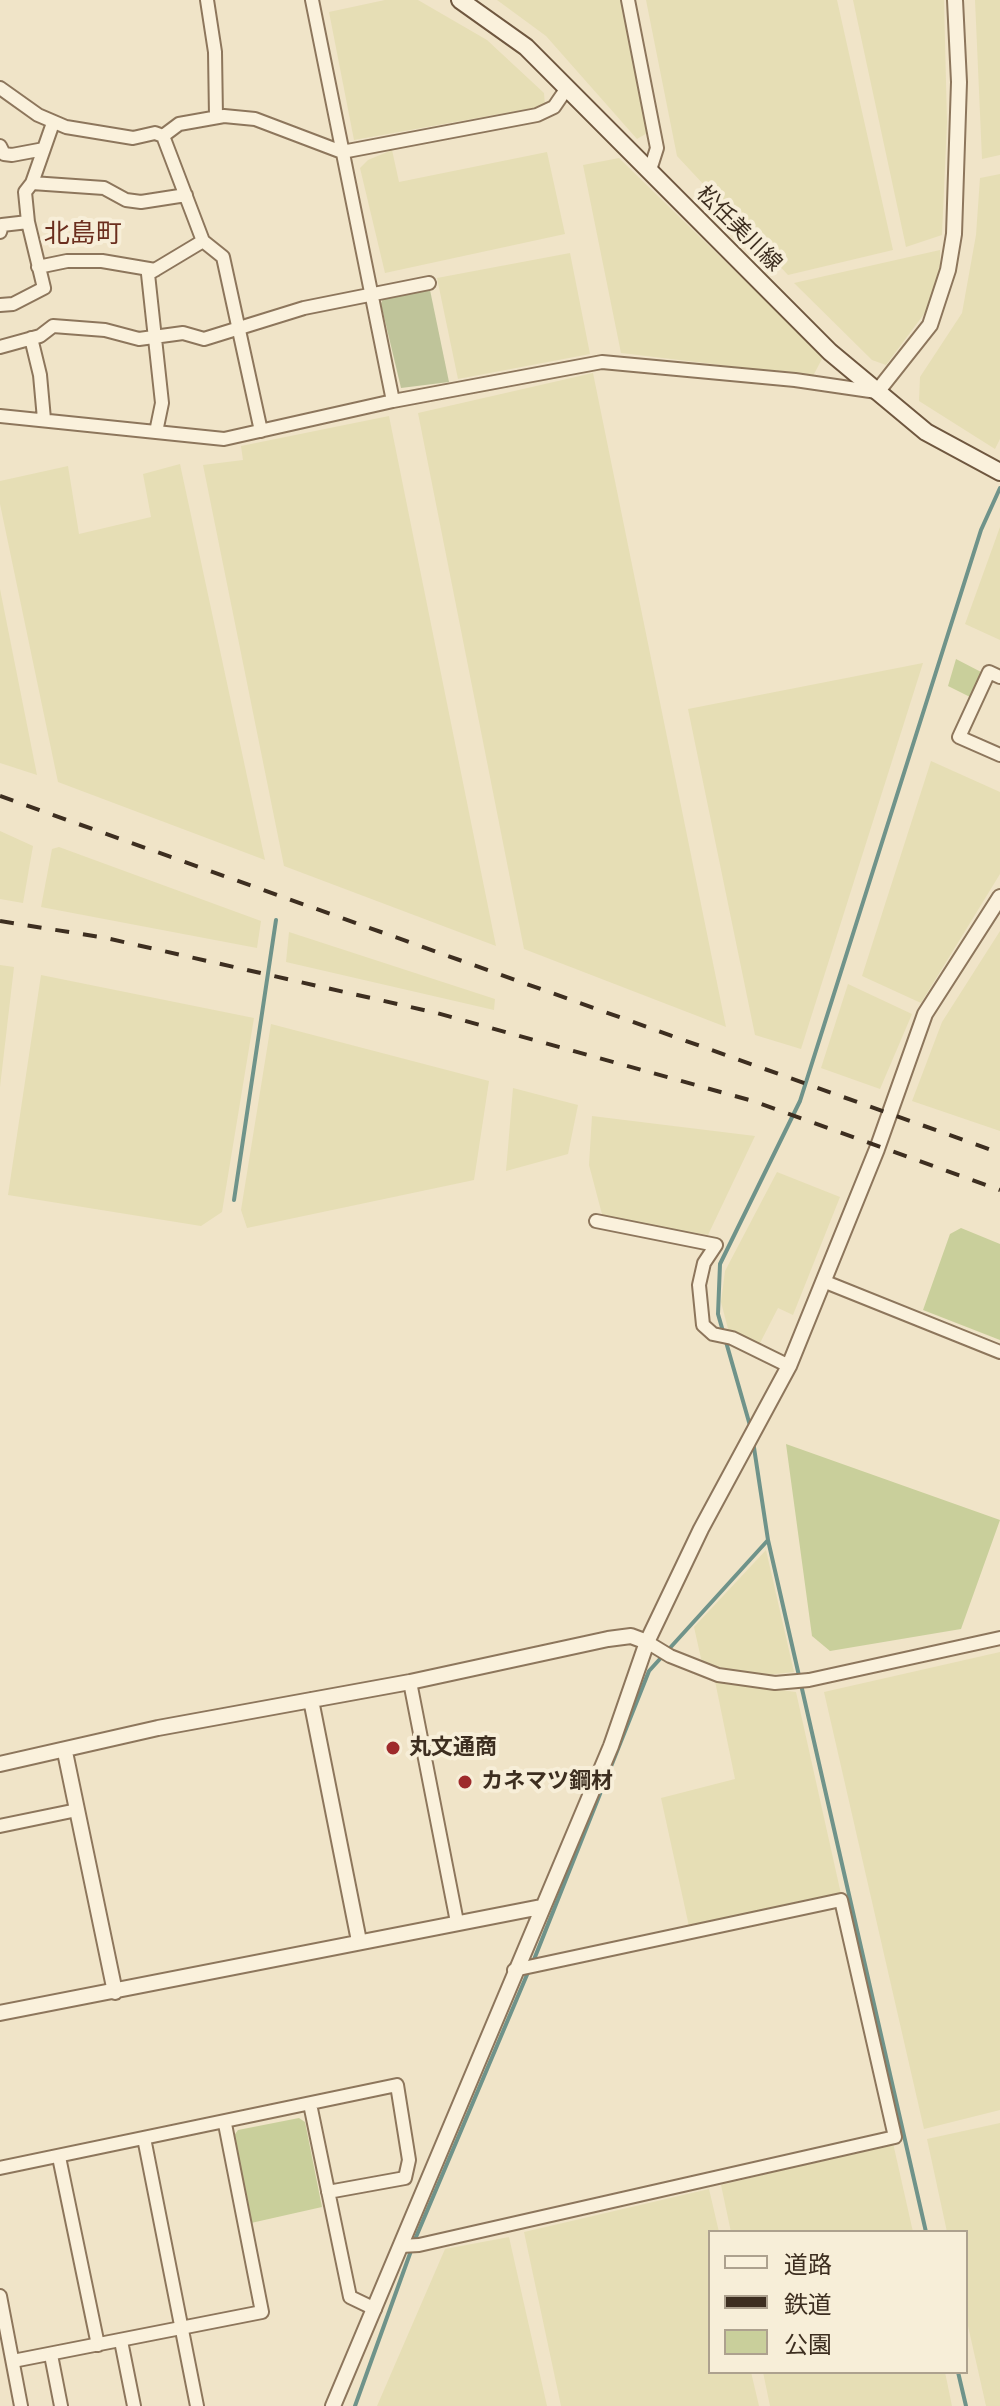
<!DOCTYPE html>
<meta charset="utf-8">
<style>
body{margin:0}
#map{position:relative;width:1000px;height:2406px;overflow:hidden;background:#f0e4c8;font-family:"IBM Plex Serif","Noto Sans JP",serif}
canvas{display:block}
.legend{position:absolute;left:708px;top:2230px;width:260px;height:144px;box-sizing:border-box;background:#f7eed8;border:2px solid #ada18e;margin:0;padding:10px 14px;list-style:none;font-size:24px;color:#3d2e20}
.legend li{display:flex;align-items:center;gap:16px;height:40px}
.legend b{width:40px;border:2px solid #ada18e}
</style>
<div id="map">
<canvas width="1000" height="2406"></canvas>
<ul class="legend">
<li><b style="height:10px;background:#faf1dc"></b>道路</li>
<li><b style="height:10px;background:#3d2e20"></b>鉄道</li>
<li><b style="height:22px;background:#c9cf9b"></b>公園</li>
</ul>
</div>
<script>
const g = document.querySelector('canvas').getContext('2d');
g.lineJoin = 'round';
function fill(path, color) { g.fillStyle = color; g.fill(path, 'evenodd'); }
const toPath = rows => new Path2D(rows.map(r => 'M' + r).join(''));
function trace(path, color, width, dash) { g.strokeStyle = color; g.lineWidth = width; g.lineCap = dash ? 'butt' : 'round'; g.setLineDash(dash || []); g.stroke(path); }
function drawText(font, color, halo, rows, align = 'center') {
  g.font = font + ' "IBM Plex Serif","Noto Sans JP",serif'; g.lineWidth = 8; g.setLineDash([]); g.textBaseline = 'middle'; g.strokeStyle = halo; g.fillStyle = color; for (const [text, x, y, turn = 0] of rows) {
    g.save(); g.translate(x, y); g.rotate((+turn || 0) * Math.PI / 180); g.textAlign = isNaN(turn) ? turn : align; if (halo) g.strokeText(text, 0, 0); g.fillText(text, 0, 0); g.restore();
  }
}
fill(toPath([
 [385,0,418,0,487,40,544,93,545,106,354,140,329,12],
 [497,0,622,0,649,132,637,139,546,36],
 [646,0,837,0,893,250,788,275,677,156],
 [853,0,944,0,947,122,942,235,906,247],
 [975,0,1000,0,1000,155,982,159],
 [392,150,399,182,547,152,565,234,385,273,360,168,368,160],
 [619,158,823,357,813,376,621,353,583,165],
 [1000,174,1000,439,995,449,919,401,920,377,962,313,976,235,980,178],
 [940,250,940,266,927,310,886,365,872,360,794,283],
 [570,253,590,354,458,379,437,278],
 [593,373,726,1027,524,949,418,413],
 [389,416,496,946,284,866,203,465,243,460,241,446],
 [180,464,265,860,58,782,0,504,0,481,68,466,79,534,151,517,143,474],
 [1000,527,1000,640,965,624],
 [0,589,37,775,0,763],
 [923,663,801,1049,755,1035,688,709],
 [931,761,1000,792,1000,874,921,1003,862,976],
 [0,831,33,846,23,903,0,899],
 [59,847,261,921,257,948,41,907,52,849],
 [1000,931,1000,1131,912,1101,942,1022],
 [289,932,495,999,494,1010,286,962],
 [0,965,14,967,0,1087],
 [41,975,254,1018,222,1212,201,1226,8,1195],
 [848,984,912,1014,880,1089,821,1068],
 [271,1024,489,1081,474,1180,247,1228,241,1210],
 [513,1088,578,1105,568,1154,506,1171],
 [592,1116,755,1136,708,1235,603,1218,589,1165],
 [777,1172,840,1197,793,1315,778,1308,760,1343,728,1329,721,1302,725,1271],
 [766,1550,794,1672,757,1676,702,1663,694,1627],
 [1000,1652,1000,2110,924,2129,824,1692],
 [715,1681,796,1692,841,1894,690,1931,661,1798,735,1779],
 [1000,2123,1000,2406,986,2406,966,2317,966,2232,947,2232,927,2139],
 [893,2143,913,2232,731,2232,721,2185],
 [709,2189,719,2232,710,2232,710,2372,751,2372,759,2406,561,2406,524,2232],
 [509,2237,547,2406,377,2406,445,2249],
 [763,2372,945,2372,952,2406,770,2406]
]), '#e6deb5');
fill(toPath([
 [956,659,983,673,970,697,948,686],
 [961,1228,1000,1244,1000,1340,923,1310,950,1234],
 [786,1444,1000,1520,961,1629,830,1651,812,1636],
 [299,2118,305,2122,322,2207,251,2223,233,2137,238,2130]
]), '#c9cf9b');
fill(toPath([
 [430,290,449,382,401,388,381,304,383,298]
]), '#bfc49a');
trace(toPath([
 [234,1200,276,920],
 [751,1429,718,1314,720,1264,800,1101,981,530,1000,488],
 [753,1441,768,1540,926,2232],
 [533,1962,649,1671,768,1540],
 [958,2372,966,2406],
 [355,2406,416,2237,529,1970]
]), '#6f938a', 4);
const minor = toPath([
 [207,0,215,52,216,117],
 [312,0,393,401],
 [628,0,657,148,650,170],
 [0,88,38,115,66,127,133,138,155,133,163,136,179,124,224,116,255,119,342,152,537,115,554,107,567,88],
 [163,136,203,241,223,257,261,431],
 [0,146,4,154,12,155,44,149],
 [32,183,104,188,126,200,141,202,186,195],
 [0,232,2,225,28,222],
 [38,267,67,261,102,261,155,270],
 [0,305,13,304,44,288,28,222,25,192,32,183,53,123],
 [31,338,40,375,44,419],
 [0,347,40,336,53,326,105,330,139,339,183,333,204,339,304,308,429,283],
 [0,416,224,439,393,401,602,362,795,380,877,392],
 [156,432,162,403,148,274,203,241],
 [1000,677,989,672,959,737,1000,755],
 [596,1221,716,1245,704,1263,699,1285,703,1325,713,1334,732,1338,789,1366],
 [823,1281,1000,1352],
 [647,1642,670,1656,718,1675,775,1683,809,1680,1000,1638],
 [410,1682,457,1922],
 [0,1826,77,1810],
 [310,2104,350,2297,375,2309],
 [144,2138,197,2406],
 [59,2157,98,2345],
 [0,2168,397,2085,409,2160,405,2178,328,2192],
 [401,2246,419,2245,895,2137,841,1900,514,1970],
 [0,2296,21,2406],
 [121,2341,134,2406],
 [51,2355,61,2406],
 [13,2361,262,2312,225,2124]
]);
const tertiary = toPath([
 [877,392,930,325,948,270,954,234,959,82,955,0],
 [311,1700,359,1941],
 [65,1752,115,1992],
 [0,1764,158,1728,410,1682,608,1639,631,1636,647,1642],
 [0,2013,541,1907],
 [333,2406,611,1746,647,1642,701,1529,789,1366,877,1149,925,1014,1000,897]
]);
const secondary = toPath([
 [460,0,526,47,830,352,926,432,1000,472]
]);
trace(minor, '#8d765c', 16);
trace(tertiary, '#8d765c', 18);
trace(secondary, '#6f573f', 20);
trace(minor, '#faf1dc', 12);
trace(tertiary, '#faf1dc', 14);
trace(secondary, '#faf1dc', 16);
trace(toPath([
 [0,796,1000,1153],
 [0,921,106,938,437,1013,753,1101,1000,1190]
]), '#3d2e20', 4, [14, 14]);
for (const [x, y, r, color] of [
 [393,1748,8,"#9e2a2b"],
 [465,1782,8,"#9e2a2b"]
]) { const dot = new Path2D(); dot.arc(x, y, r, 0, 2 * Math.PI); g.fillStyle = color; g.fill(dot); trace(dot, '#f7eed8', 3); }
drawText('22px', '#3d2e20', '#f7eed8', [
 ["松任美川線",739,229,45]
]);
drawText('bold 22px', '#3d2e20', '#f7eed8', [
 ["丸文通商",409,1748],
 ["カネマツ鋼材",481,1782]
], 'left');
drawText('26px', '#6b2e1e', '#f7eed8', [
 ["北島町",83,234]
]);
</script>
